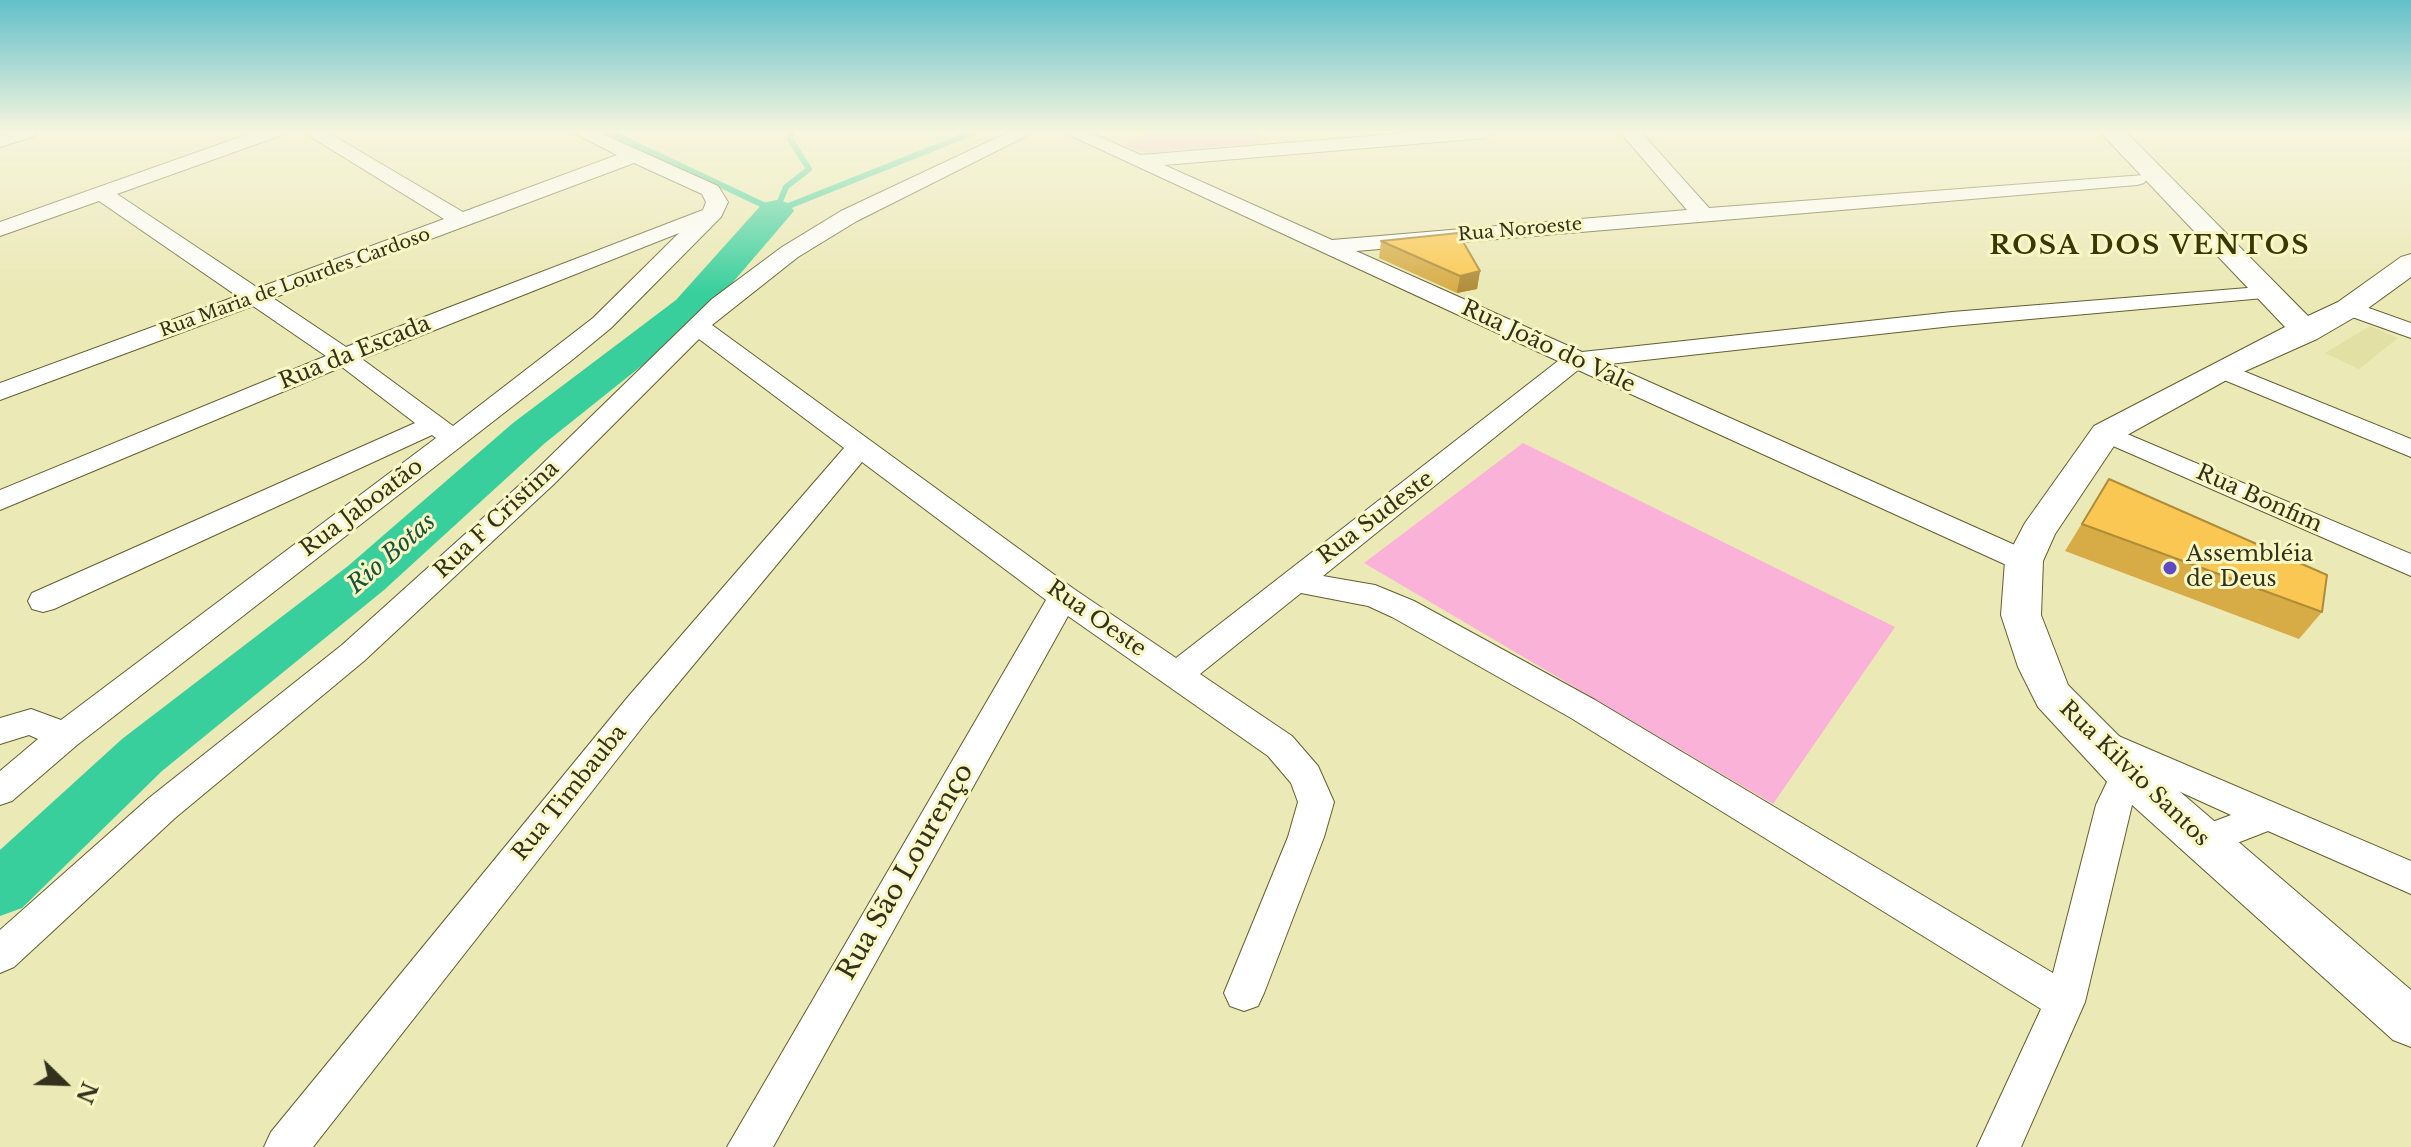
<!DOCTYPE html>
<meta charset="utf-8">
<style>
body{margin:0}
#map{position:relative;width:2411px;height:1147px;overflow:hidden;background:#ebe9b6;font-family:"Libre Baskerville",serif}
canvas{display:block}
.north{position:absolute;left:24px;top:1043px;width:80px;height:80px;-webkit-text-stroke:6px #f9f7c3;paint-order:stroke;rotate:113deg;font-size:22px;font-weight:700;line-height:32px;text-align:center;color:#32311d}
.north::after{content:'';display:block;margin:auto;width:28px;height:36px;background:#32311d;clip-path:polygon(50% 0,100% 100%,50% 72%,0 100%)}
</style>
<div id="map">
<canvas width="2411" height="1147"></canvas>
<div class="north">N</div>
</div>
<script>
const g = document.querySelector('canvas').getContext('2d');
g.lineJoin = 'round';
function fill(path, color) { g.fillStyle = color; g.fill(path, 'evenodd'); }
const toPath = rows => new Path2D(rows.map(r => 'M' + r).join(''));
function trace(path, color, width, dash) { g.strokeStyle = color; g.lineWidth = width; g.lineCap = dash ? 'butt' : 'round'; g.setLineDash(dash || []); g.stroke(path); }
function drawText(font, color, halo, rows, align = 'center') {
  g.font = font + ' "Libre Baskerville",serif'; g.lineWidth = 6; g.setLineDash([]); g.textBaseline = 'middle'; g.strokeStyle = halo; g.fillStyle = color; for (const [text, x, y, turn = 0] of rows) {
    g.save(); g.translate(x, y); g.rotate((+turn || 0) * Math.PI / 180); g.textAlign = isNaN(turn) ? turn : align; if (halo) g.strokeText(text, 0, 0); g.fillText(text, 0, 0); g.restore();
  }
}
fill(toPath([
 [2370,326,2398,338,2359,369,2325,353]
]), '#e3e0a5');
fill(toPath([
 [1148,132,1258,132,1262,143,1147,153,1123,145],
 [1523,443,1895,627,1773,804,1364,563]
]), '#fbb2d9');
trace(toPath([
 [609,132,776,211,974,132],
 [776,211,786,187,809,169,790,139,792,132]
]), '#39cf9d', 6);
fill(toPath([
 [776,200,789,203,794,211,704,316,545,443,384,590,162,771,22,908,0,916,0,850,122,739,348,566,513,423,676,300,763,203,776,200]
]), '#39cf9d');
const minor = toPath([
 [8,132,38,132,35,136,0,147,0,135,8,132],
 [254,132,282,132,279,136,117,194,258,288,444,219,303,132,327,132,463,212,617,155,572,132,598,132,718,186,728,202,721,217,611,328,572,360,77,745,12,801,0,805,0,771,38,739,29,735,0,744,0,718,31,709,61,720,436,438,432,435,54,609,43,612,32,609,28,601,32,593,415,423,342,367,0,510,0,490,326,356,253,306,0,400,0,383,237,296,99,201,0,236,0,222,254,132],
 [634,163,702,194,706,202,703,210,346,347,273,298,634,163],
 [679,233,593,318,453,426,362,359,679,233],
 [1009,132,1034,132,857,221,798,257,712,325,1074,589,1176,658,1558,361,1063,132,1089,132,1141,155,1417,132,1495,132,1485,138,1164,165,1332,240,1687,210,1620,132,1641,132,1709,208,2144,175,2147,179,2144,183,2137,185,1356,251,1582,352,1952,312,2272,286,2276,291,2264,298,1952,326,1609,364,2035,554,2039,561,2035,568,2024,571,2013,568,1578,370,1323,576,1375,585,1414,601,1595,700,2053,973,2096,805,2116,763,2097,755,2092,745,2097,735,2109,732,2411,861,2411,894,2268,831,2204,856,2191,852,2186,841,2191,830,2231,815,2143,775,2132,805,2085,1002,2021,1147,1977,1147,2041,1009,1571,718,1392,617,1368,606,1301,593,1200,674,1292,736,1318,766,1334,802,1324,837,1264,993,1258,1006,1244,1011,1230,1006,1224,993,1288,837,1298,802,1291,783,1268,756,1068,616,773,1147,727,1147,1046,600,862,462,651,716,313,1147,264,1147,271,1132,627,698,844,448,699,339,554,484,364,661,175,818,14,967,0,973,0,930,149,798,342,645,534,472,712,299,782,247,841,211,1009,132],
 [2349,301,2411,323,2411,338,2341,313,2337,308,2341,303,2349,301],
 [2221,362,2411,439,2411,457,2212,375,2208,370,2221,362],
 [2106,425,2411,554,2411,576,2097,439,2093,433,2097,427,2106,425]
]);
const major = toPath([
 [2100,132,2126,132,2308,316,2338,302,2401,257,2411,254,2411,277,2360,314,2317,339,2232,377,2118,440,2055,534,2043,561,2041,615,2068,685,2143,760,2411,990,2411,1047,2393,1040,2111,786,2038,707,2018,667,2001,615,2005,561,2025,523,2094,426,2285,327,2100,132]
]);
trace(minor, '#625f30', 2);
trace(major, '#625f30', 2);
fill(minor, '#fff');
fill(major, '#fff');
fill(toPath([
 [1381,241,1480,271,1477,289,1457,293,1379,258],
 [2109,479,2322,612,2299,639,2065,551]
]), '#d7ac47');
fill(toPath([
 [1480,271,1477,289,1457,293,1460,276]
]), '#af8c39');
const building = toPath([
 [1458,233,1480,271,1460,276,1381,241,1458,233],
 [2109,479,2327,575,2322,612,2082,524,2109,479]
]);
fill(building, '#fac852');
trace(building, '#af8c39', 2);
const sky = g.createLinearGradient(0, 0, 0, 292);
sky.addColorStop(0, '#62bfca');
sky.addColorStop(0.45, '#f6f5de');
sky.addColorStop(1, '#f6f5de00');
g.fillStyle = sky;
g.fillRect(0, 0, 2411, 292);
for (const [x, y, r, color] of [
 [2170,568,8,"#5e4ac2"]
]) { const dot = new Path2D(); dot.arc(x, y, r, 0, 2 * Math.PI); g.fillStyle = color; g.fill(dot); trace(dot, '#f9f7c3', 3); }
drawText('18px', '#32311d', '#f9f7c3', [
 ["Rua Noroeste",1520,230,-5],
 ["Rua Maria de Lourdes Cardoso",295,283,-20]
]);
drawText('22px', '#32311d', '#f9f7c3', [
 ["Rua João do Vale",1548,347,25],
 ["Rua da Escada",355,353,-22],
 ["Rua Bonfim",2259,499,24],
 ["Rua Jaboatão",362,508,-37],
 ["Rua Sudeste",1376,518,-37],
 ["Rua F Cristina",497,520,-43],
 ["Rua Oeste",1096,619,35],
 ["Rua Kilvio Santos",2134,774,44],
 ["Rua Timbauba",570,793,-51]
]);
drawText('22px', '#32311d', '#f9f7c3', [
 ["Assembléia",2186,555],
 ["de Deus",2186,580]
], 'left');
drawText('italic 24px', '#19533e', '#f9f7c3', [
 ["Rio Botas",392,554,-41]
]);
g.letterSpacing = '2px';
drawText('bold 26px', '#3a3704', '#f9f7c3', [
 ["ROSA DOS VENTOS",2150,247]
]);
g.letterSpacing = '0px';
drawText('26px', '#32311d', '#f9f7c3', [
 ["Rua São Lourenço",906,872,-60]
]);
</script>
